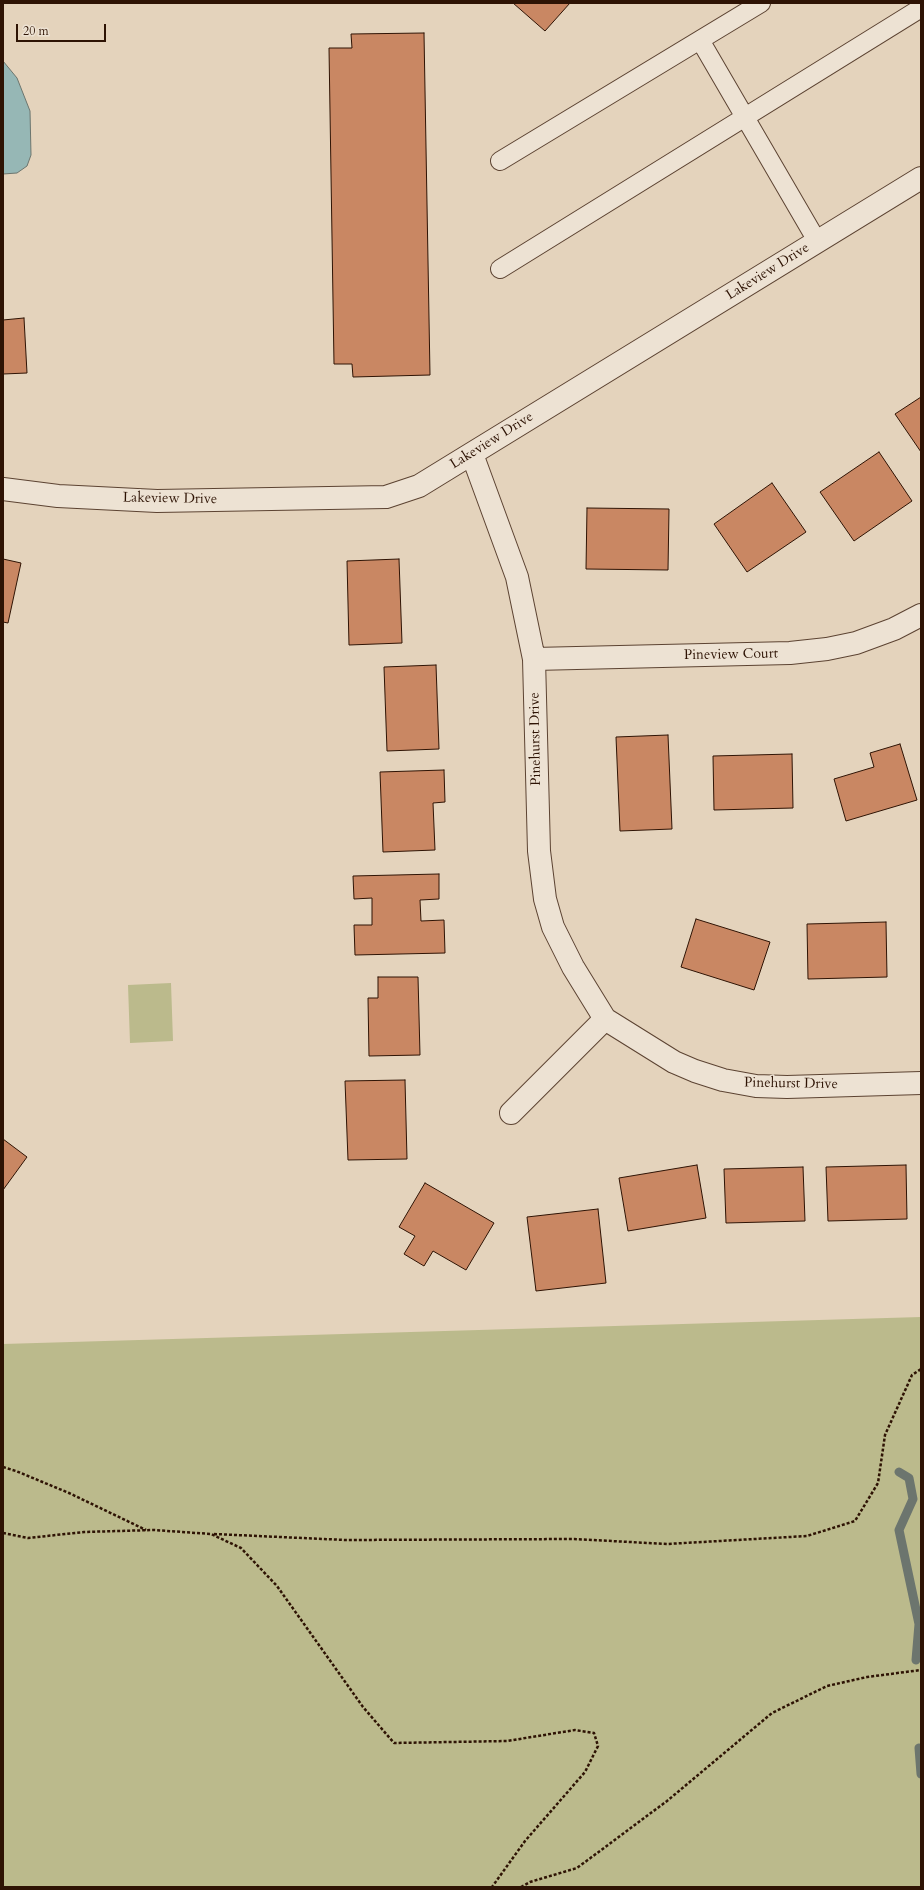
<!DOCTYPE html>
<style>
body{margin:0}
#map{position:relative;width:924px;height:1890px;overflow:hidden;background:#e4d3bc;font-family:Cardo,serif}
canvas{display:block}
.frame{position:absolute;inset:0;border:4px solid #2e1304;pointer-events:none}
.scale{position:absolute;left:16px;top:24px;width:90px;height:18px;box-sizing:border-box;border:2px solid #2e1304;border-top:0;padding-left:5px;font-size:12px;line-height:14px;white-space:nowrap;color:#2e1304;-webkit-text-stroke:3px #ede2d3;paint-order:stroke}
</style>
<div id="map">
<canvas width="924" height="1890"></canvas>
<div class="frame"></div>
<div class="scale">20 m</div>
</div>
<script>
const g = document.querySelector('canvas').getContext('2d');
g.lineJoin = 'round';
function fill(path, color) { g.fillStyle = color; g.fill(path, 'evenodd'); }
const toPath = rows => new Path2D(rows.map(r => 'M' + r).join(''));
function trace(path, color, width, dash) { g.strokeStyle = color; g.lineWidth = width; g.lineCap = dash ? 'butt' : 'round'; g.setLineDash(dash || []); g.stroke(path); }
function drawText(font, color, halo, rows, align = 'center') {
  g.font = font + ' Cardo,serif'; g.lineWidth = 3; g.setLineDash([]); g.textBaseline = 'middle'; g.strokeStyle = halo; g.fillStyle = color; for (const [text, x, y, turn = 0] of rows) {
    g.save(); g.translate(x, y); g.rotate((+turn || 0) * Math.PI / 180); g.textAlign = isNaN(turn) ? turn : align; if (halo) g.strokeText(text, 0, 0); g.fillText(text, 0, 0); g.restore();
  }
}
fill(toPath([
 [171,983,173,1041,130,1043,128,985],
 [921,1317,921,1887,5,1887,3,1885,3,1344]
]), '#bbba8c');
const water = toPath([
 [3,61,17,78,30,111,31,155,27,166,17,173,3,174,3,61]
]);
fill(water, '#96b7b5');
trace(water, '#6c756e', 1);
trace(toPath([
 [899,1472,909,1478,913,1499,899,1530,919,1624,916,1660],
 [919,1748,921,1774]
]), '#6c756e', 9);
const building = toPath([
 [513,3,570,3,545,31,513,3],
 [424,33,430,375,353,377,352,364,334,364,329,48,352,48,351,34,424,33],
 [24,318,27,373,3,374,3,320,24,318],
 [921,397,921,452,895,414,921,397],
 [879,452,912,501,854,541,820,492,879,452],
 [772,483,806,532,747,572,714,524,772,483],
 [587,508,669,509,668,570,586,569,587,508],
 [3,559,21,563,8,623,3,622,3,559],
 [399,559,402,643,349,645,347,561,399,559],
 [436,665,439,749,387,751,384,667,436,665],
 [668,735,672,829,620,831,616,737,668,735],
 [900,744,917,800,846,821,834,779,874,767,870,753,900,744],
 [792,754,793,808,714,810,713,756,792,754],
 [444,770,445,802,433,803,435,850,383,852,380,772,444,770],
 [439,874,439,899,420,900,421,921,444,920,445,953,355,955,354,925,372,925,372,898,354,899,353,876,439,874],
 [696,919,770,942,754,990,681,967,696,919],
 [886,922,887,977,808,979,807,924,886,922],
 [378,977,418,977,420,1055,369,1056,368,998,378,998,378,977],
 [405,1080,407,1159,348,1160,345,1081,405,1080],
 [3,1139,27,1157,3,1190,3,1139],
 [697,1165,706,1218,628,1231,619,1178,697,1165],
 [906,1165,907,1219,828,1221,826,1167,906,1165],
 [803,1167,805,1221,726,1223,724,1169,803,1167],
 [425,1183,494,1223,466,1270,433,1251,424,1266,404,1254,415,1236,399,1227,425,1183],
 [598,1209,606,1283,536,1291,527,1217,598,1209]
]);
fill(building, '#c98763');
trace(building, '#2e1304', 1);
const lane = toPath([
 [700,40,817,241],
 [500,161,761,3],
 [500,269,921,8]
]);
const street = toPath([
 [472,454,517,577,534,659,539,851,545,899,553,927,573,967,605,1019,674,1062,695,1071,723,1080,756,1086,787,1087,921,1083],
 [3,489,58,496,157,501,386,497,419,486,921,178],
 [534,659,790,653,827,649,856,643,894,629,921,615],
 [511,1113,605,1019]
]);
trace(lane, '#5c4332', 20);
trace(street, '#5c4332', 24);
trace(toPath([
 [3,1467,16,1471,69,1493,146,1530],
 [3,1533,28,1538,84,1532,154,1530,211,1534,241,1548,277,1586,363,1707,394,1743,507,1741,575,1730,594,1733,598,1746,585,1772,525,1841,492,1887],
 [214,1534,346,1540,574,1539,667,1544,807,1536,855,1521,878,1483,885,1435,912,1375,921,1369],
 [521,1887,530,1882,577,1868,667,1801,772,1713,827,1686,867,1677,921,1670]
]), '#2e1304', 2.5, [3, 2]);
trace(lane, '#ede2d3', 18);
trace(street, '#ede2d3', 22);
drawText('14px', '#2e1304', '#ede2d3', [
 ["Lakeview Drive",768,272,-32],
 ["Lakeview Drive",492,441,-32],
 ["Lakeview Drive",170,499,1],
 ["Pineview Court",731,655,-1],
 ["Pinehurst Drive",536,739,-91],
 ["Pinehurst Drive",791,1084,1]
]);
</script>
